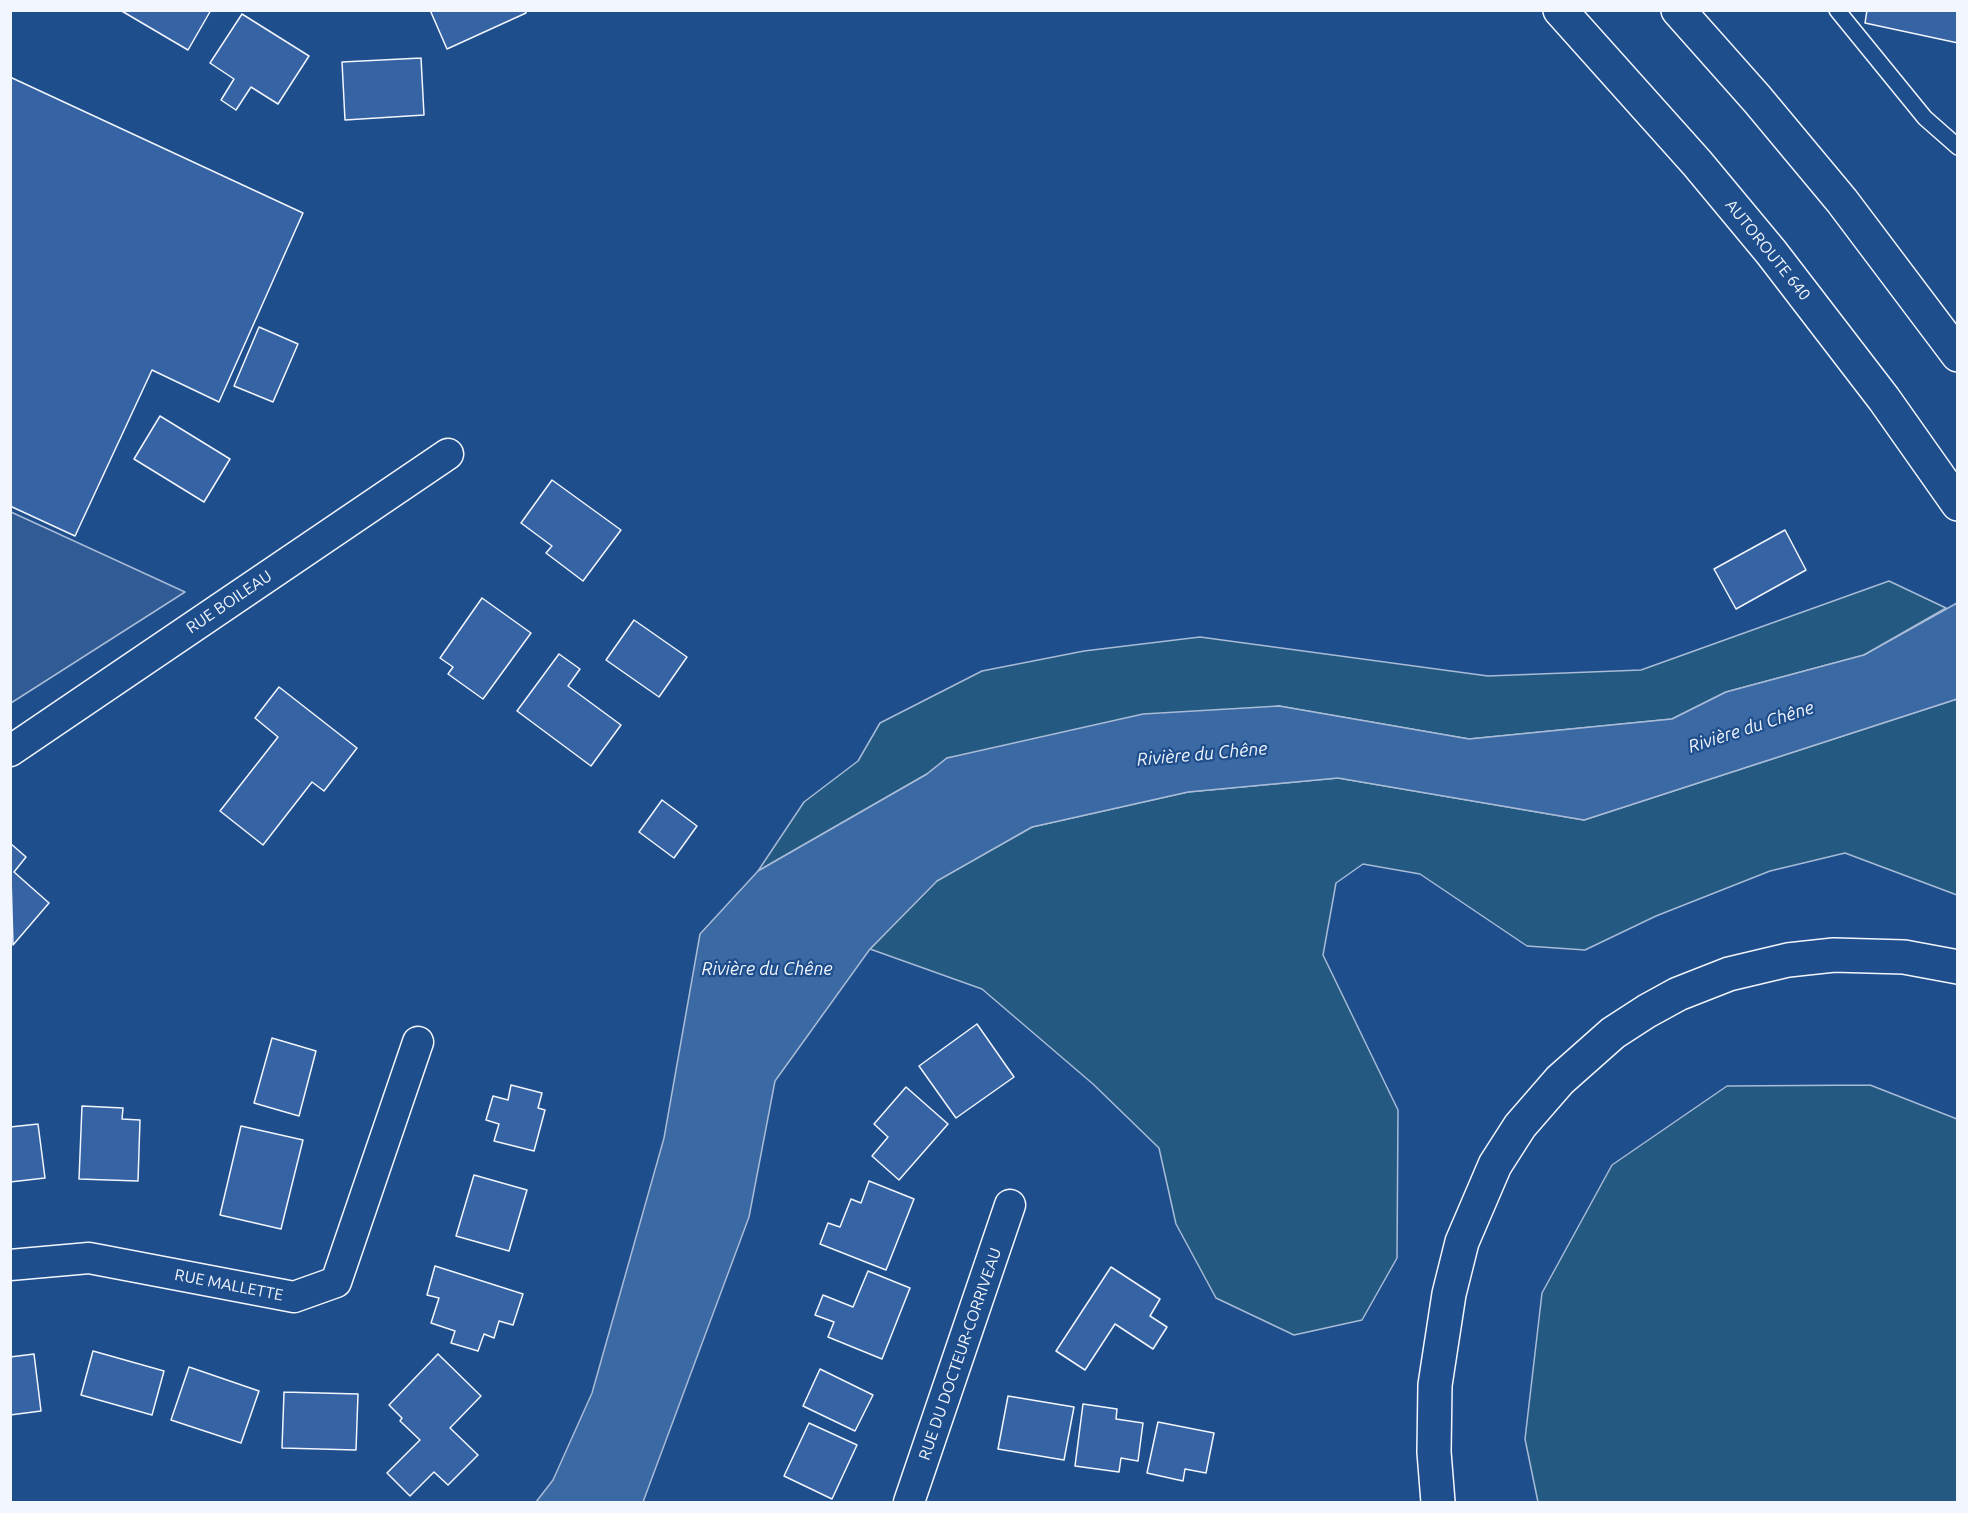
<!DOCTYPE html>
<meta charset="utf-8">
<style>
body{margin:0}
#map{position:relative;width:1968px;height:1513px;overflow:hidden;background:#1f4e8c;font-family:Ubuntu,sans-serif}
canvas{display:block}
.frame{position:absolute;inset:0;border:12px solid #f2f6ff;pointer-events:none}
</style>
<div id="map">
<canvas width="1968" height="1513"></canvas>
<div class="frame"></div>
</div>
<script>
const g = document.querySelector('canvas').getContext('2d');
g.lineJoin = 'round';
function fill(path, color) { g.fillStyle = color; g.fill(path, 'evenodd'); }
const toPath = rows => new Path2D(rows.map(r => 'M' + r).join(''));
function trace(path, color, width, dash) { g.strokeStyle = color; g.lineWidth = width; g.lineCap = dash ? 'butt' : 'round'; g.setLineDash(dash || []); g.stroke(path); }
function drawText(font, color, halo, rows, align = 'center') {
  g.font = font + ' Ubuntu,sans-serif'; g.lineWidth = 4.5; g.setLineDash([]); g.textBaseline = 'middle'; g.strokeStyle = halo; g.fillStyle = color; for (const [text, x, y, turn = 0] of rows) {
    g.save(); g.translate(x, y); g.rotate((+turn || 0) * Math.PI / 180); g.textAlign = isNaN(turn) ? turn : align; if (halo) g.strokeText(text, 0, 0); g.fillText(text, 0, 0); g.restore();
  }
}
const green = toPath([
 [1889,581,1946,608,1864,655,1726,692,1672,719,1469,739,1279,706,947,758,927,774,758,871,804,802,858,761,880,723,982,671,1084,651,1200,637,1488,676,1641,670,1889,581],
 [1957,699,1957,895,1845,853,1770,871,1656,916,1585,950,1527,946,1420,874,1363,864,1336,883,1323,955,1398,1110,1397,1258,1362,1320,1294,1335,1216,1298,1176,1224,1159,1148,1093,1084,982,989,870,949,936,881,1032,827,1188,792,1338,778,1584,820,1957,699],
 [1870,1085,1957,1119,1957,1502,1538,1502,1525,1439,1542,1293,1612,1165,1727,1086,1870,1085]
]);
fill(green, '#245a82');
trace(green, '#a8bbd7', 1.5);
const parking = toPath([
 [11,512,185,592,11,703,11,512]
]);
fill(parking, '#305b95');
trace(parking, '#a8bbd7', 1.5);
const water = toPath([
 [1957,603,1957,699,1584,820,1338,778,1188,792,1032,827,937,881,870,949,775,1081,749,1217,643,1502,536,1502,553,1480,592,1393,664,1138,700,934,758,871,927,774,947,758,1143,714,1279,706,1469,739,1672,719,1726,692,1864,655,1957,603]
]);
fill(water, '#3b69a3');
trace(water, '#a8bbd7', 1.5);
const building = toPath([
 [120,10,211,10,188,50,120,10],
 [430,10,525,10,526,13,447,49,430,10],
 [1867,10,1958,10,1958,43,1865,23,1867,10],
 [242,14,309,56,278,104,251,87,236,110,221,100,234,79,210,63,242,14],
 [421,58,424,115,345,120,342,62,421,58],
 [10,77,303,213,219,402,152,370,75,536,10,506,10,77],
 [259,327,298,344,273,402,234,386,259,327],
 [160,416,230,459,204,502,134,459,160,416],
 [552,480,621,530,583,581,546,553,552,546,521,523,552,480],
 [1785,530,1806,570,1736,609,1714,569,1785,530],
 [482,598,531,633,483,699,448,674,453,667,440,658,482,598],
 [634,620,687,657,659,697,606,660,634,620],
 [559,654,580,669,568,686,621,725,591,766,517,711,559,654],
 [279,687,357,748,324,791,312,782,263,845,220,811,278,737,255,718,279,687],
 [662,800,697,826,674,858,639,832,662,800],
 [10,843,26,857,14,872,49,903,13,945,10,843],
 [977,1024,1014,1077,956,1118,919,1066,977,1024],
 [272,1038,316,1051,299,1116,254,1103,272,1038],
 [511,1085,542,1093,538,1108,545,1110,534,1151,494,1141,499,1124,486,1120,493,1096,508,1100,511,1085],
 [906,1087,948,1124,899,1180,872,1156,888,1137,874,1124,906,1087],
 [82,1106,123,1108,122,1119,140,1120,138,1181,79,1179,82,1106],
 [38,1124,45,1178,10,1182,10,1127,38,1124],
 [241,1126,303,1140,281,1229,220,1215,241,1126],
 [474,1175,527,1190,509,1251,456,1236,474,1175],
 [869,1181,914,1199,886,1270,820,1244,828,1223,840,1227,851,1199,861,1203,869,1181],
 [435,1266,523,1294,513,1325,499,1321,494,1338,484,1334,478,1351,451,1343,455,1331,431,1323,439,1298,427,1295,435,1266],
 [1111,1267,1160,1299,1150,1316,1167,1327,1153,1349,1115,1324,1085,1370,1056,1351,1111,1267],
 [868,1271,910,1288,882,1359,828,1337,834,1322,815,1315,823,1295,853,1307,868,1271],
 [93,1351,164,1371,152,1415,81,1395,93,1351],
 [34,1354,41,1411,10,1415,10,1357,34,1354],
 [438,1354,481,1396,450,1428,478,1455,448,1485,434,1472,410,1496,387,1473,420,1440,400,1421,402,1418,389,1405,438,1354],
 [189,1367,259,1391,241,1443,171,1420,189,1367],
 [820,1369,873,1395,855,1431,803,1406,820,1369],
 [284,1392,358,1394,356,1450,282,1448,284,1392],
 [1008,1396,1074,1407,1064,1460,998,1449,1008,1396],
 [1083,1404,1117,1409,1116,1419,1143,1423,1138,1461,1121,1458,1119,1472,1075,1466,1083,1404],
 [1158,1422,1214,1433,1206,1473,1185,1469,1183,1481,1147,1473,1158,1422],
 [809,1423,857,1445,832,1499,784,1476,809,1423]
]);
fill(building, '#3563a3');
trace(building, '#f2f6ff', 1.5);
const lane = toPath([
 [1837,10,1925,118,1958,147]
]);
const street = toPath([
 [10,751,448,454],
 [10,1265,89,1258,294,1297,336,1282,418,1042],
 [909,1502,1010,1205]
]);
const highway = toPath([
 [1560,10,1697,163,1771,252,1884,399,1958,504],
 [1678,10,1757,99,1842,201,1958,355],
 [1438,1502,1434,1452,1435,1385,1449,1294,1462,1242,1495,1165,1520,1126,1560,1080,1613,1033,1647,1011,1678,994,1729,974,1788,960,1834,955,1904,957,1958,967]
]);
trace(lane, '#f2f6ff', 18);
trace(street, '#f2f6ff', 33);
trace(highway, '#f2f6ff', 36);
trace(lane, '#1f4e8c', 15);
trace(street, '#1f4e8c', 30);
trace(highway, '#1f4e8c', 33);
drawText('16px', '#f2f6ff', '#1f4e8c', [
 ["AUTOROUTE 640",1768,250,51],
 ["RUE BOILEAU",229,602,-34],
 ["RUE MALLETTE",229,1285,11],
 ["RUE DU DOCTEUR-CORRIVEAU",960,1354,-71]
]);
drawText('italic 18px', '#f2f6ff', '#1f4e8c', [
 ["Rivière du Chêne",1751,727,-18],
 ["Rivière du Chêne",1202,754,-5],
 ["Rivière du Chêne",767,969]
]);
</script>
